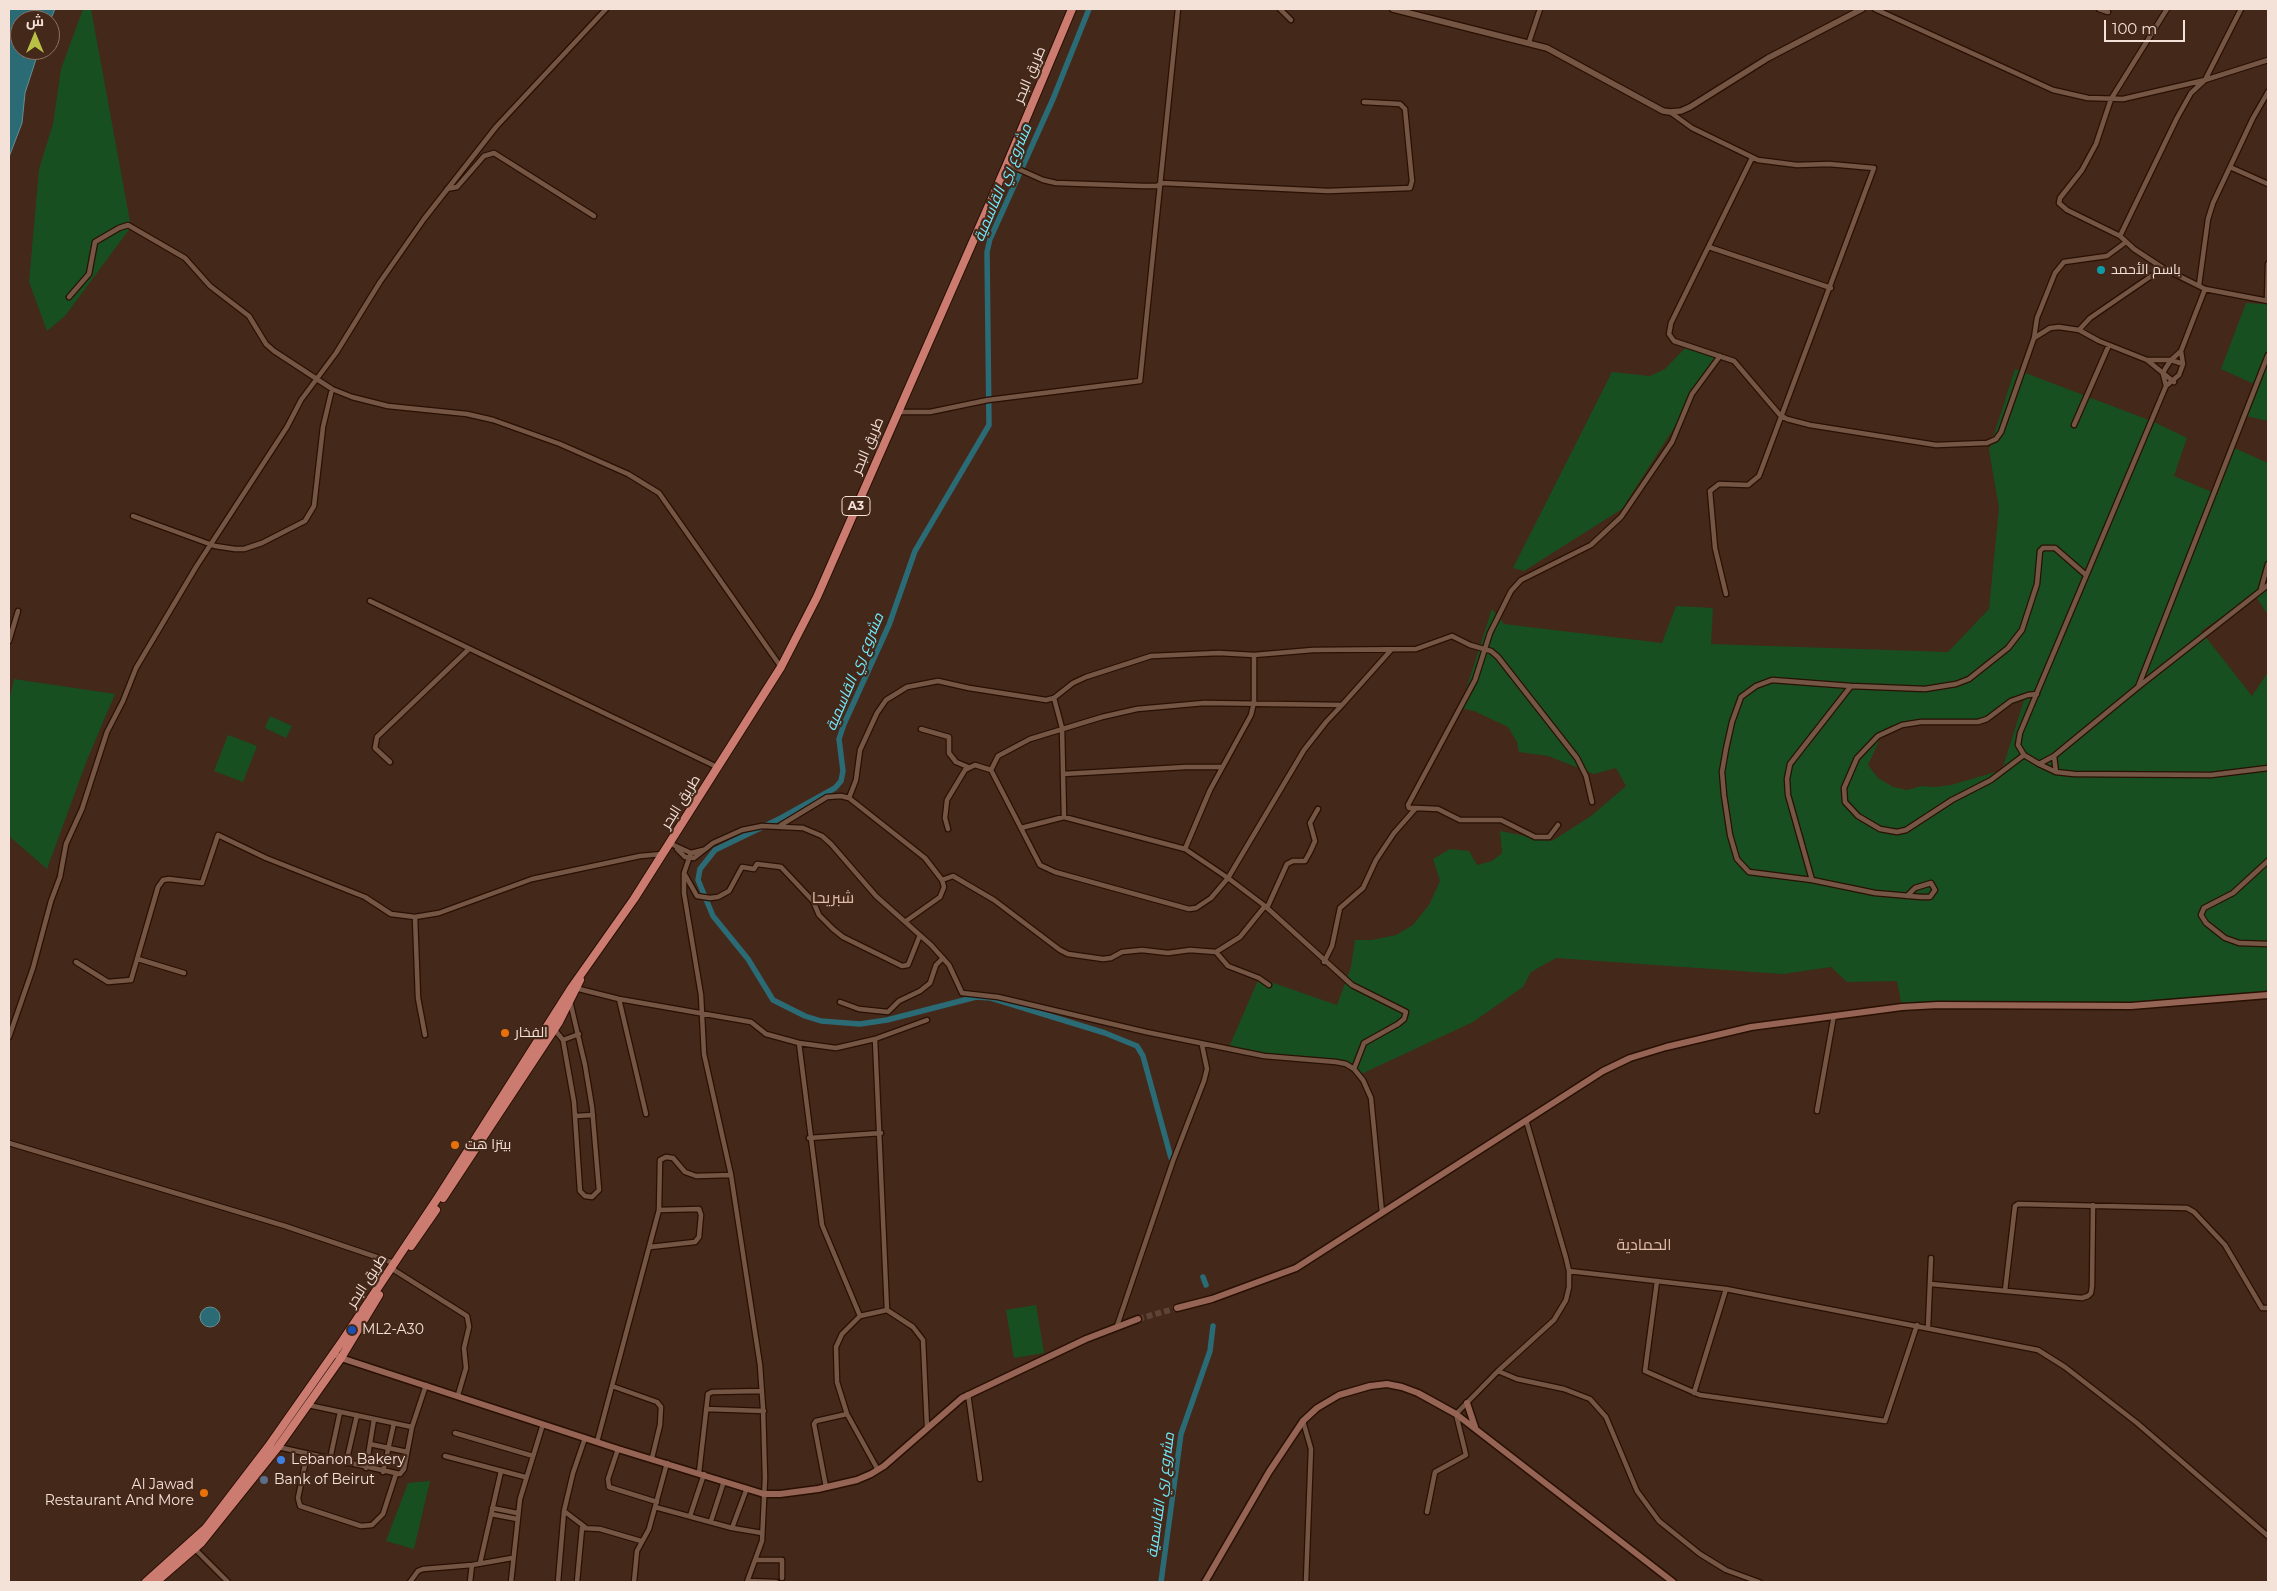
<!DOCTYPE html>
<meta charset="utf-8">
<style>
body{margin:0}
#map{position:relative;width:2277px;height:1591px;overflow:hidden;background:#442819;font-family:Montserrat,Cairo,sans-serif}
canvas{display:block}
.frame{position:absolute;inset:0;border:10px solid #f4e1d8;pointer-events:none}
.north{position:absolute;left:10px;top:10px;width:50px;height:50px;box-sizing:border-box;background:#442819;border:1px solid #8a7265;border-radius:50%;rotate:0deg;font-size:14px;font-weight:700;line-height:20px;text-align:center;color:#f4e1d8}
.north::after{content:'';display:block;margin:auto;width:18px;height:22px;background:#b9c046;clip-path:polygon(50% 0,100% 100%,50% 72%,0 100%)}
.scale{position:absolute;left:2104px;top:20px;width:81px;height:22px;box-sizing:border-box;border:2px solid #f4e1d8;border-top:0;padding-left:6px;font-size:15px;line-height:18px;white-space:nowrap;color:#f4e1d8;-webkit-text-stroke:4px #442819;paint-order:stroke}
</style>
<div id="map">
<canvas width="2277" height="1591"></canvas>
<div class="frame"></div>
<div class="north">ش</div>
<div class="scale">100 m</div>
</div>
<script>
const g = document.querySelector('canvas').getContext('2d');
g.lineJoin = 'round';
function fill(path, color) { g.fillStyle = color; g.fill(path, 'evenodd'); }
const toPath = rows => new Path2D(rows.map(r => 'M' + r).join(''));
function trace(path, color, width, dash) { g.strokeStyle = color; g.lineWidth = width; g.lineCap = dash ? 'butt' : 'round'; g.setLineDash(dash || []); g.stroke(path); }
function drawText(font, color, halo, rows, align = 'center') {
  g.font = font + ' Montserrat,Cairo,sans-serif'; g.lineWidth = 4.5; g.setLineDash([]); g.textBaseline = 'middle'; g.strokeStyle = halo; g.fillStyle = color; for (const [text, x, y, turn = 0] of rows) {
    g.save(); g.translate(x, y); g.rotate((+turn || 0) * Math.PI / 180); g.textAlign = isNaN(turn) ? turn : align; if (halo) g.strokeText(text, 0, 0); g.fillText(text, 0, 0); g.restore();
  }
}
fill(toPath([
 [83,9,91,9,131,227,65,316,47,331,29,282,39,169,53,124,61,69],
 [2268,289,2268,421,2242,415,2254,384,2221,369,2246,303,2266,304],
 [1688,345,1722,353,1622,509,1524,571,1513,568,1612,372,1650,376,1665,369],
 [2015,369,2154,422,2187,438,2174,476,2212,492,2230,446,2268,463,2268,615,2255,595,2201,631,2252,696,2268,672,2268,997,2151,1004,1902,1007,1897,981,1847,982,1831,967,1783,974,1556,958,1531,972,1523,987,1473,1022,1359,1075,1346,1064,1289,1059,1229,1047,1259,978,1337,1005,1351,967,1355,940,1372,940,1396,935,1413,925,1429,905,1440,881,1433,859,1450,849,1469,851,1477,865,1492,861,1502,853,1500,831,1552,841,1591,816,1626,786,1616,768,1594,774,1548,756,1519,752,1517,742,1508,727,1474,711,1460,708,1492,609,1504,624,1662,643,1676,606,1713,608,1711,644,1948,652,1989,609,1999,508,1989,450],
 [2024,700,2002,770,1951,785,1934,787,1921,786,1907,790,1893,787,1878,778,1868,765,1884,730,1891,726,1909,723,1967,724,1986,719,2002,708],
 [14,679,115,694,87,760,47,869,9,836,9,701],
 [270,716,292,726,286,738,265,728],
 [228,735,257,746,243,782,214,771],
 [1036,1305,1044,1353,1014,1358,1006,1310],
 [430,1481,414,1549,386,1541,408,1483]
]), '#184f21');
const water = toPath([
 [9,9,55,9,50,21,20,20,20,50,39,50,25,93,22,123,9,157,9,9],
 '200 1317a10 10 0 1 1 20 0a10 10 0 1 1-20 0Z'
]);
fill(water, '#2a6b75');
trace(water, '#678e93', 1);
trace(toPath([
 [1089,9,1053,99,990,239,987,252,989,425,915,551,889,625,844,724,839,739,843,771,841,781,835,788,781,818,715,850,700,869,698,880,713,916,748,959,773,1000,805,1016,821,1021,860,1024,887,1020,976,997,991,998,1105,1033,1137,1046,1143,1056,1171,1158],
 [1203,1277,1206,1285],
 [1161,1582,1181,1434,1210,1351,1213,1326]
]), '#2a6b75', 5.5);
trace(toPath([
 [1138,1319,1177,1308]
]), '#5e4436', 6, [6, 3]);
const minor = toPath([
 [1280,9,1291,20],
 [1875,9,2053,90,2088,98,2123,99,2205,80,2268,60],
 [2099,9,2108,12],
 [2167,9,2111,99,2096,144,2082,170,2060,198,2059,203,2067,210,2120,236,2134,249,2163,268,2205,289,2268,301],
 [1529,42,1540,9],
 [1670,112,1692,128,1758,160,1797,165,1829,164,1874,168,1759,476,1748,485,1719,484,1710,491,1715,548,1726,594],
 [1752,158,1671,323,1669,334,1674,341,1734,361,1780,415,1787,419,1810,425,1936,445,1987,443,1996,439,2001,432,2034,338,2037,318,2055,273,2064,262,2107,256,2126,242],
 [1007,164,1043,180,1056,183,1143,186,1157,186,1162,183,1328,191,1410,188,1412,181,1405,109,1400,104,1364,102],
 [2230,167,2268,184],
 [447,189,457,187,484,156,494,153,594,216],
 [2120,236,2177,118,2191,93,2205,80,2241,9],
 [1709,247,1831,288],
 [2199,285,2208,219,2213,203,2253,118,2268,92],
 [2205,289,2181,351,2183,364,2179,375,2166,386,2020,733,2018,745,2024,755,2039,764,2056,772,2074,774,2211,775,2268,768],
 [69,297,89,274,95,242,119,228,128,225,185,258,210,286,249,316,266,344,274,351,332,389,352,397,388,406,467,414,493,420,560,444,628,474,659,493,781,667],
 [2267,301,2268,264],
 [2079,330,2090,318,2163,268],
 [2034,338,2050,328,2059,327,2079,330,2099,341,2147,360,2174,382],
 [2147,360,2171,360,2183,364],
 [2166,386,2163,374,2165,369,2171,360,2181,351],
 [897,412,930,412,988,400,1140,381,1178,9],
 [2074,425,2109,345],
 [133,516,215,546,235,549,244,549,262,543,305,521,314,506,323,427,332,389],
 [2261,589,2268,564],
 [370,601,717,767],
 [9,641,18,611],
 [2138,687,2268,355],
 [1054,698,1062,728,1064,817],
 [1342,705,1204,703,1137,709,1102,717,1030,739,998,756,991,770,1040,865,1055,872,1189,909,1196,908,1211,898,1228,878,1304,750,1326,722,1342,705,1391,650],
 [921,729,949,737,949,753,956,762,968,767],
 [2024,755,1991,780,1952,800,1906,830,1897,832,1880,829,1858,816,1845,802,1844,788,1857,758,1878,736,1902,725,1921,722,1978,722,1987,719,2011,701,2028,695,2037,694],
 [2054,756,2056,772],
 [390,762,375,748,377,737,469,649],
 [2039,764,2054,756,2138,687,2268,585],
 [1063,774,1186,767,1222,767],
 [849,798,856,780,860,750,877,713,886,700,907,687,938,681,969,688,1046,700,1054,698,1073,683,1086,677,1151,656,1219,653,1254,655,1313,650,1416,649,1452,636,1470,645,1491,651,1498,657,1577,758,1586,776,1592,802],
 [1416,808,1409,808,1408,805,1475,680,1490,633,1511,591,1521,580,1591,545,1621,517,1672,442,1692,394,1720,356],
 [781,825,827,797,841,796,849,798,925,858,942,880],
 [1021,828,1064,817,1185,849,1228,878,1265,906,1352,985,1406,1012,1404,1019,1398,1024,1364,1043,1354,1069],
 [948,829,945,818,947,800,965,770,975,765,991,770],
 [669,843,691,853,703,850],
 [677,849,685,857,694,858,713,843,742,830,762,826,803,828,822,836,831,844,876,896,931,945,949,965,962,993,998,997,1146,1032,1264,1056,1336,1062,1346,1064,1354,1069,1363,1080,1371,1098,1382,1213],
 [1185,849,1210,790,1251,715,1254,702,1254,655],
 [691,853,684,873,684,893,701,995,704,1054,731,1175,760,1365,763,1408,765,1478,762,1541,747,1582],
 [2268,861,2233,893,2204,908,2201,915,2206,923,2225,938,2239,943,2268,944],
 [684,873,697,896,710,898,718,897,729,891,742,867,754,869,757,864,781,867,813,901,819,915,833,929,843,937,902,966,908,965,920,935],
 [1812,880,1749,872,1737,859,1730,835,1724,795,1722,772,1726,749,1732,722,1741,697,1756,686,1772,680,1851,686],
 [1907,896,1915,888,1931,883,1935,890,1930,897,1921,897,1875,893,1812,880,1788,795,1787,779,1790,764,1851,686,1925,689,1956,684,1969,679,2008,648,2022,630,2037,584,2040,551,2043,548,2055,548,2086,575],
 [1267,908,1287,864,1293,861,1305,861,1310,852,1315,841,1310,823,1318,809],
 [415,917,418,998,425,1035],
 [906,921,940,897,944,887,942,880,953,876,994,900,1060,950,1068,954,1103,959,1111,958,1122,952,1142,950,1168,953,1190,950,1216,952,1240,937,1265,906],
 [1216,952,1228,966,1259,978,1269,985],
 [138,959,184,973],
 [76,962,108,982,131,980,158,887,163,880,169,879,202,883,218,835,266,858,365,897,391,914,415,917,439,913,532,879,640,856,662,854],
 [1324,962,1332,946,1340,908,1363,888,1376,860,1394,833,1416,808,1438,809,1460,820,1501,820,1535,837,1549,837,1558,825],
 [575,988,619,999,751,1022,766,1034,799,1043,836,1048,875,1039,927,1020],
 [619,999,646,1114],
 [840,1002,859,1009,888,1012,899,1001,920,991,930,983,936,965,943,958],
 [554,1029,563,1040,574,1102,580,1191,585,1196,592,1197,599,1190,592,1107,585,1065,570,1001],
 [9,1037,33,968,51,901,60,877,66,844,82,809,107,732,123,701,136,668,196,567,287,427,301,400,336,353,380,282,424,219,496,127,606,9],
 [875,1039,887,1310],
 [563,1040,579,1034],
 [799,1043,822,1225,860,1316],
 [1817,1111,1834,1015],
 [576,1116,593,1115],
 [809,1138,881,1133],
 [9,1143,285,1226,394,1263],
 [650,1247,695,1242,699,1237,701,1215,699,1209,659,1210],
 [394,1270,467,1316,469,1327,464,1348,466,1368,458,1395],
 [1569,1271,1726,1289,2038,1350,2065,1367,2137,1423,2268,1536],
 [1657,1281,1645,1371,1700,1395,1885,1421,1917,1325],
 [1931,1284,2082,1298,2088,1296,2091,1293,2092,1286,2093,1205],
 [2005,1291,2015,1206,2018,1204,2187,1208,2194,1212,2225,1245,2262,1308,2268,1308],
 [1117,1326,1173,1161,1204,1081,1207,1069,1202,1045],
 [1928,1327,1931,1258],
 [1498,1371,1517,1379,1564,1389,1590,1399,1606,1417,1637,1491,1659,1521,1700,1554,1726,1570,1759,1582],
 [612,1386,657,1402,661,1407,660,1425,652,1458],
 [1694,1393,1726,1289],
 [968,1394,980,1479],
 [308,1405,412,1427],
 [706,1409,764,1411],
 [1303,1421,1311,1449,1306,1582],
 [455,1433,533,1456],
 [597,1442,659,1210,660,1160,666,1157,673,1158,685,1172,696,1176,731,1175],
 [370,1444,407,1452],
 [278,1447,400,1474,404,1469,412,1427,426,1385],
 [618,1449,608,1479,609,1487,657,1502],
 [307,1455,298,1498,300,1506,361,1526,372,1525,383,1514,396,1474],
 [445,1456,525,1477],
 [330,1459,340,1412],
 [346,1463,357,1415],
 [366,1468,374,1419],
 [878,1470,847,1414,837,1382,836,1347,842,1334,860,1316,887,1310,913,1327,923,1340,927,1427],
 [383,1472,394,1423],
 [699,1473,708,1394,712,1392,762,1391],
 [826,1487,814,1424,816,1421,847,1414],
 [655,1507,732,1528,762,1533],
 [492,1508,517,1513],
 [564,1511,585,1527],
 [1427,1512,1435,1472,1466,1455,1456,1414,1498,1371,1554,1320,1566,1300,1569,1287,1569,1271,1566,1258,1526,1120],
 [491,1514,517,1519],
 [690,1516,704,1474],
 [711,1521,724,1481],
 [732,1528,747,1488],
 [195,1549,228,1582],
 [756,1560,782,1560,782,1578],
 [480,1563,501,1471],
 [748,1581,776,1582],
 [410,1582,418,1571,423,1569,472,1565,512,1558],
 [470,1582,472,1565],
 [511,1582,520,1499,543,1424],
 [558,1582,564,1511,573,1473,585,1438],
 [577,1582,582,1528,600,1529,641,1541],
 [634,1582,637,1551,649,1529,667,1463]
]);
const tertiary = toPath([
 [1393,9,1547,48,1663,111,1670,112,1681,111,1690,107,1768,58,1862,9]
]);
const secondary = toPath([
 [1177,1308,1212,1299,1296,1268,1603,1071,1630,1058,1666,1047,1751,1027,1902,1007,1938,1005,2131,1006,2268,995],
 [333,1353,341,1358,618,1449,764,1494,780,1494,818,1489,857,1480,871,1474,884,1466,962,1398,1086,1339,1138,1319],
 [1467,1403,1475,1427],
 [1205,1582,1269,1472,1303,1421,1317,1408,1339,1395,1370,1386,1387,1384,1402,1387,1418,1393,1456,1414,1673,1582]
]);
const trunk = toPath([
 [443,1198,559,1022,580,980],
 [411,1246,436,1210],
 [146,1582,206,1528,268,1447,343,1340,439,1196,572,987,634,899,781,667,817,597,1007,164,1072,9],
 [156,1582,201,1543,278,1447,341,1358,379,1295]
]);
trace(minor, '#291003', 7);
trace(tertiary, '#291003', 8);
trace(secondary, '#291003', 9);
trace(trunk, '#291003', 10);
trace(minor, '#755645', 4.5);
trace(tertiary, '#755645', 5.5);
trace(secondary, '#956455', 6);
trace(trunk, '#cc7b70', 8);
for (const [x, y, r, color] of [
 [2101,270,5,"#0f9aa8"],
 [505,1033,5,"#e8710a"],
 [455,1145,5,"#e8710a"],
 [352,1330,5,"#1a4fb4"],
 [281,1460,5,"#3f7fe0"],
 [264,1480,5,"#5c6f8a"],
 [204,1493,5,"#e8710a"]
]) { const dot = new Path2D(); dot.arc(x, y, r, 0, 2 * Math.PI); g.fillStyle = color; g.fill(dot); trace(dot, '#442819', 2); }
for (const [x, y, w] of [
 [856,506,28]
]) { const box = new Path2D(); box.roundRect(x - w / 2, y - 9.5, w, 19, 4); g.fillStyle = '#442819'; g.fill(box); trace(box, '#f4e1d8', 1); }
drawText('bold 12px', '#f4e1d8', null, [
 ["A3",856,506]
]);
drawText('14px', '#f4e1d8', '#442819', [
 ["طريق البحر",1030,75,-67],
 ["طريق البحر",868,446,-67],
 ["طريق البحر",681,802,-58],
 ["طريق البحر",367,1281,-57]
]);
drawText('14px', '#f4e1d8', '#442819', [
 ["باسم الأحمد",2111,270],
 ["الفخار",515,1033],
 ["بيتزا هت",465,1145],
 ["ML2-A30",362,1330],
 ["Lebanon Bakery",291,1460],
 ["Bank of Beirut",274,1480],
 ["Al Jawad",194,1485,"right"],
 ["Restaurant And More",194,1501,"right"]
], 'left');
drawText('italic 15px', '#6feafd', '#442819', [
 ["مشروع ري القاسمية",1003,183,-67],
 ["مشروع ري القاسمية",855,672,-67],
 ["مشروع ري القاسمية",1161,1495,-82]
]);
drawText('16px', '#e1bcaa', '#442819', [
 ["شبريحا",833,898],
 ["الحمادية",1644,1245]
]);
</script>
